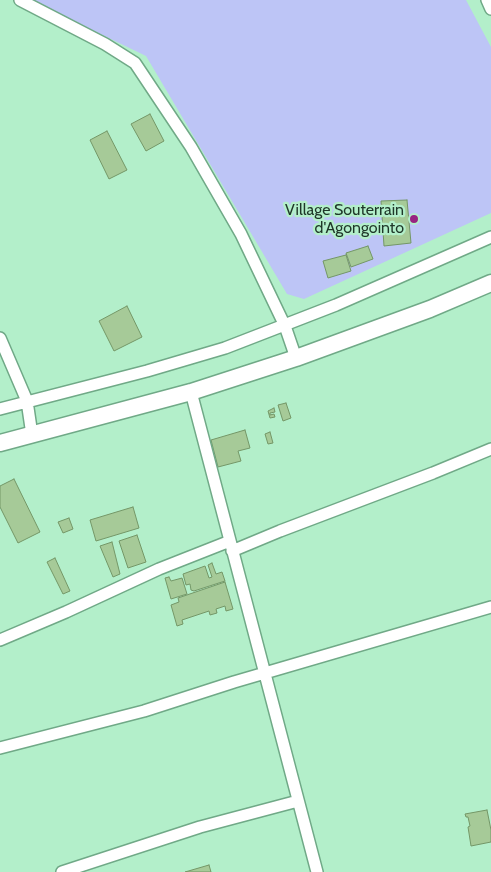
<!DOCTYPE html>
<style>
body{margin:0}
canvas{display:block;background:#b3efca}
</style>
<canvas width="491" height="872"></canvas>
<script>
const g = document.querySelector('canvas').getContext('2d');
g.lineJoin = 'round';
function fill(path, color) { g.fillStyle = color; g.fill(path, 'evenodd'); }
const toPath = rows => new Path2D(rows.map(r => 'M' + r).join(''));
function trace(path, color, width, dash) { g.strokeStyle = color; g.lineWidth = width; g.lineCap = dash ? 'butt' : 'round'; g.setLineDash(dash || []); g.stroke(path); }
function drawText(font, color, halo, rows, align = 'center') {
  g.font = font + ' Cabin,sans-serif'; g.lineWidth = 4.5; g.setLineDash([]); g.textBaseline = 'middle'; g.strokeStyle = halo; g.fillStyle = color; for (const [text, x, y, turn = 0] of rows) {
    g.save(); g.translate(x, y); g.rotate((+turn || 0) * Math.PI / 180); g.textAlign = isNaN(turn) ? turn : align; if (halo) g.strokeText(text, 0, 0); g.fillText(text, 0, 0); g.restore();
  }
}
fill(toPath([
 [30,0,466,0,491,47,491,213,304,299,287,294,146,56]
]), '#bdc5f6');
const building = toPath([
 [150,114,164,141,146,151,131,124,150,114],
 [107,131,127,170,109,179,90,140,107,131],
 [407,200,411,243,384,246,381,201,407,200],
 [368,246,373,259,351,267,346,253,368,246],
 [346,255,351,271,328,278,323,261,346,255],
 [127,306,142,337,114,351,99,321,127,306],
 [286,403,291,418,283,421,278,405,286,403],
 [274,408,275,412,270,413,270,415,274,414,275,417,270,418,268,411,274,408],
 [245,430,250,448,238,451,241,461,218,467,211,440,245,430],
 [270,432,273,443,268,444,265,434,270,432],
 [14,479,40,532,18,543,0,507,0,486,14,479],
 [133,507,139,528,96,541,90,520,133,507],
 [69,518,73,529,63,533,58,522,69,518],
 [137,535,146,562,128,568,119,541,137,535],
 [112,542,120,574,113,577,100,546,112,542],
 [55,558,70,591,63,594,47,562,55,558],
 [212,563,216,574,222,572,225,581,194,591,191,590,190,584,186,585,183,574,205,566,209,578,212,577,208,565,212,563],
 [169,577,171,581,182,578,187,594,171,599,165,578,169,577],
 [225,582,233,609,226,611,225,606,216,609,217,613,210,615,209,611,182,620,183,624,177,626,171,605,179,602,178,598,225,582],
 [487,810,491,830,491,842,471,846,468,827,470,826,468,817,466,817,465,814,487,810],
 [209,865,211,872,185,872,209,865]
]);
fill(building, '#a6ca98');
trace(building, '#749767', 1);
const street = toPath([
 [20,0,105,44,135,63,191,147,241,234,285,326,296,358],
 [487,0,491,9],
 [0,338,27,401,32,435],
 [191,392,317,872],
 [0,409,147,371,225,348,336,305,491,237],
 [232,551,280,531,433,473,491,449],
 [0,640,66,612,159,569,230,541],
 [0,748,144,711,234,682,491,607],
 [62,872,200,827,298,801]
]);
const secondary = toPath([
 [0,443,191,392,296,358,430,309,491,283]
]);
trace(street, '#70a987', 14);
trace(secondary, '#70a987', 19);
trace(street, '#fff', 11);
trace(secondary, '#fff', 16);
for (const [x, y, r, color] of [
 [414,219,5,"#982582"]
]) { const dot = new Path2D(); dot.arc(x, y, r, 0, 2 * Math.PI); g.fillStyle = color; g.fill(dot); trace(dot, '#b3efca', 2); }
drawText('16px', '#1f3729', '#b3efca', [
 ["Village Souterrain",404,210],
 ["d'Agongointo",404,228]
], 'right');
</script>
